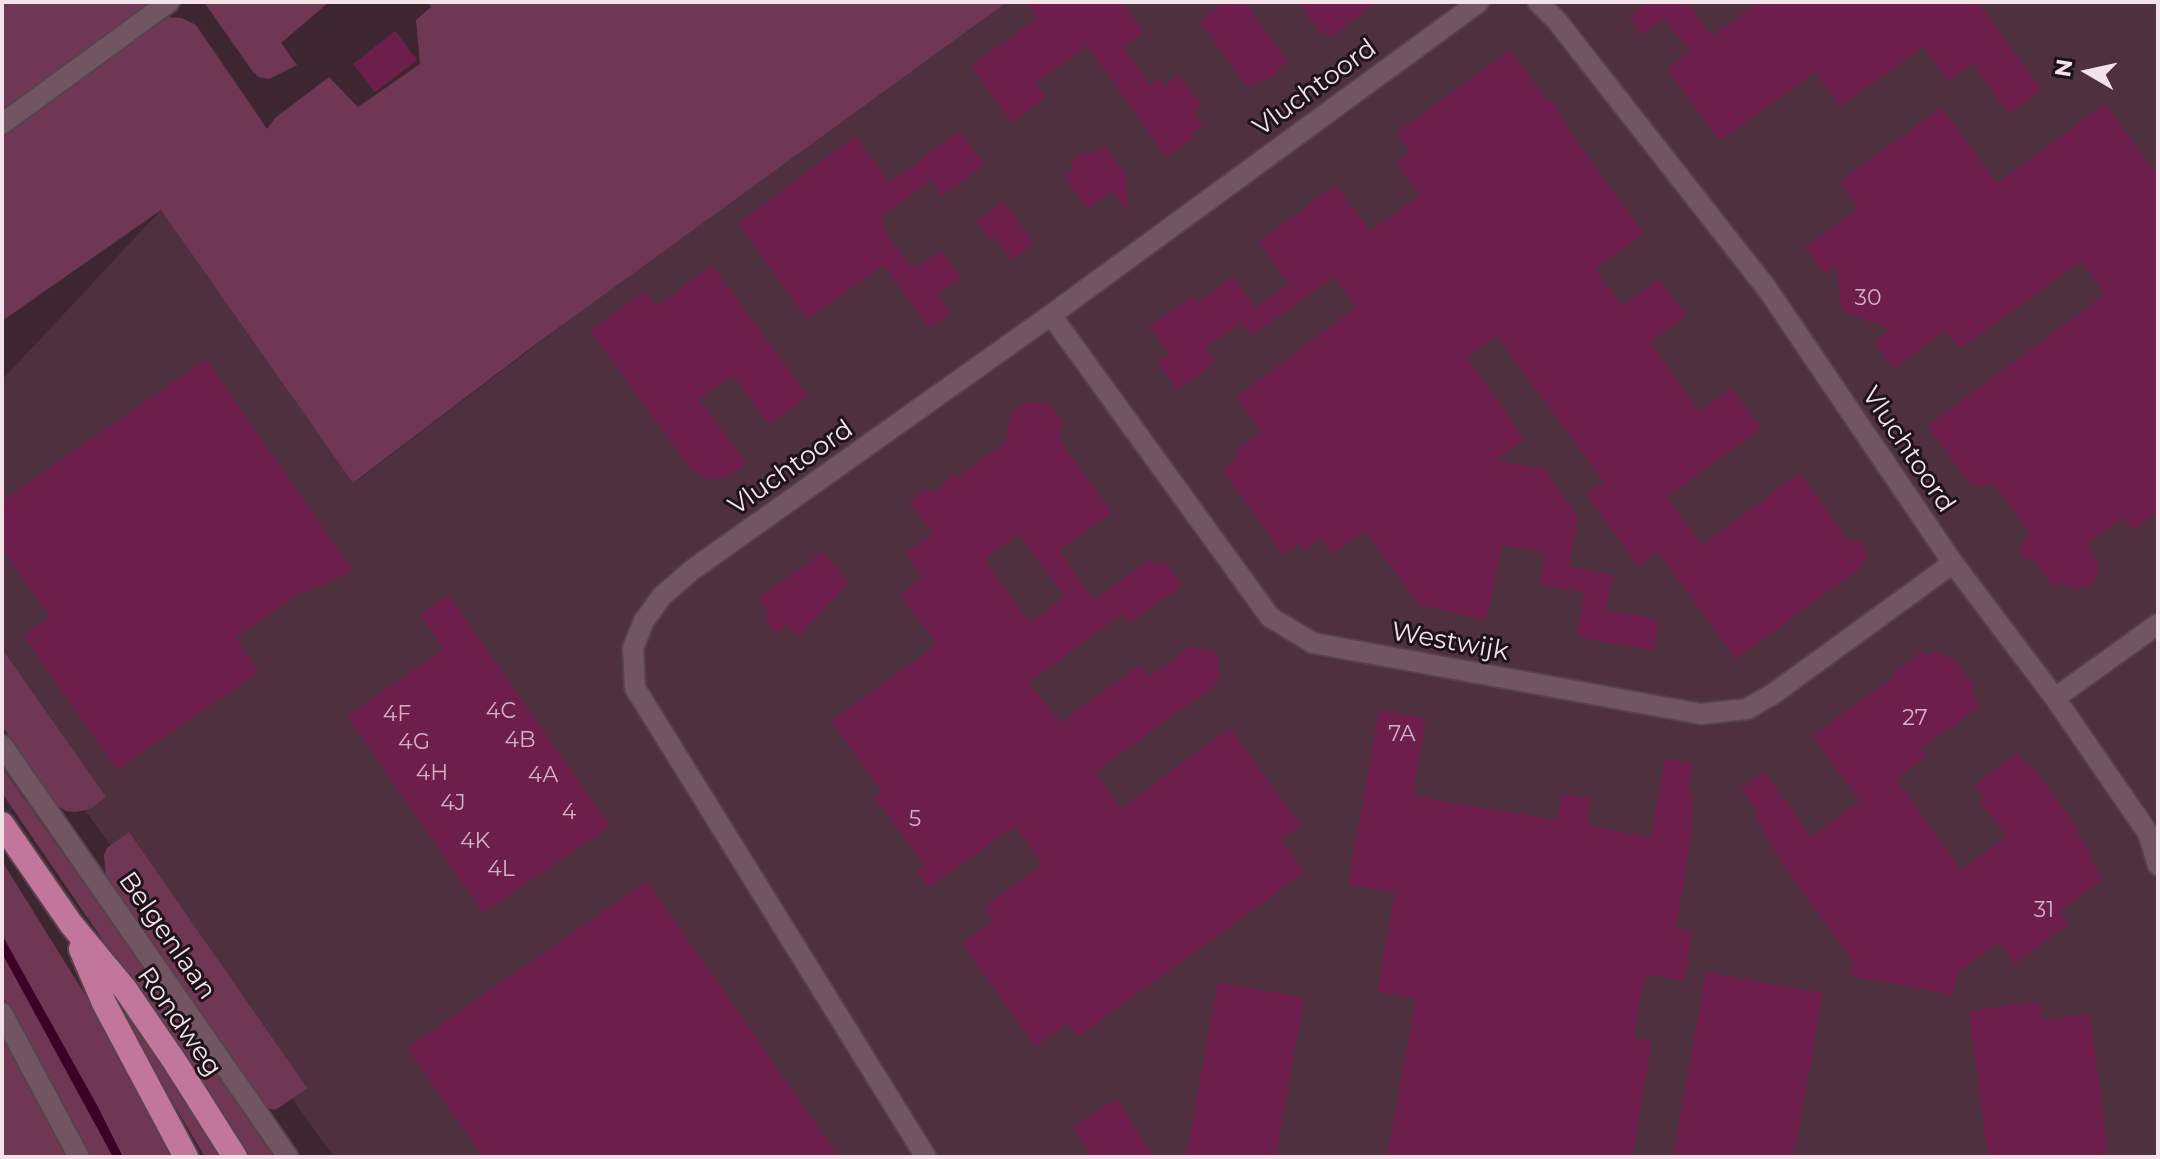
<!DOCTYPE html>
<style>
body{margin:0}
#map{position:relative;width:2160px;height:1159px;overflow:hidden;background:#3e2631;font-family:Montserrat,sans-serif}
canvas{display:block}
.frame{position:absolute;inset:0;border:4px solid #f3e2e9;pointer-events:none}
.north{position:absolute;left:2048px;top:32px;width:80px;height:80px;-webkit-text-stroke:6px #1e1318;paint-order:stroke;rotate:279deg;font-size:22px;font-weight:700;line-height:32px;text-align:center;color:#f3e2e9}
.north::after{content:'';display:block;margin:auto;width:28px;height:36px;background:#f3e2e9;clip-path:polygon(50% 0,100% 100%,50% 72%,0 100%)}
</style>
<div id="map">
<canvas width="2160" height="1159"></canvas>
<div class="frame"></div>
<div class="north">N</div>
</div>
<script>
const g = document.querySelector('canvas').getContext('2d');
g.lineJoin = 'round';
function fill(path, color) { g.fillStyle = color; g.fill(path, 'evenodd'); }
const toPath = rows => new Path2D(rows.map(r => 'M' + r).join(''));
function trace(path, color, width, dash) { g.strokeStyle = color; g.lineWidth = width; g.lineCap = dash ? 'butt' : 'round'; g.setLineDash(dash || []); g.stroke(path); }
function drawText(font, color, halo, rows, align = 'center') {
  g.font = font + ' Montserrat,sans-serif'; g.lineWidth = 6; g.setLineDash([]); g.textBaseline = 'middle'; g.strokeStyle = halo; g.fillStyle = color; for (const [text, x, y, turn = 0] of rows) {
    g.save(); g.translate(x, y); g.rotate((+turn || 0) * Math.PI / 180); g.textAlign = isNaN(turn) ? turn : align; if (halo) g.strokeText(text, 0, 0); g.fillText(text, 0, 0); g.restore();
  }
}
fill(toPath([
 [987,2,2158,2,2158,1157,334,1157,2,694,2,380,161,210,357,481]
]), '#4e303e');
fill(toPath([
 [2,2,158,2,2,116],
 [204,2,329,2,281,43,297,65,269,79,259,77,253,72],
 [428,2,1007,2,536,344,353,483,161,210,2,321,2,134,160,18,168,17,182,18,196,25,267,129,275,118,329,77,358,107,420,64,416,20,431,7],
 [2,649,106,797,90,809,75,812,66,811,58,806,2,726],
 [2,767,75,871,275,1157,246,1157,201,1083,2,793],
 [129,832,307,1088,280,1107,274,1110,268,1108,106,877,104,855,107,848],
 [2,861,112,1038,173,1157,123,1157,2,935],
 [2,953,71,1077,113,1157,89,1157,2,995],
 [99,967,227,1157,205,1157,94,970],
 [2,1031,69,1157,2,1157]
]), '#703754');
fill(toPath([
 [2,935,98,1107,123,1157,113,1157,2,953]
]), '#3d0125');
fill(toPath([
 [1025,2,1123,2,1144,32,1123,47,1150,85,1160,78,1165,85,1179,75,1202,106,1193,113,1203,126,1191,134,1193,138,1166,157,1087,45,1036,83,1046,97,1012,122,971,66,1037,18],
 [1224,2,1244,2,1288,61,1277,70,1278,74,1248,88,1199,21],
 [1298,2,1378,2,1331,37,1327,32,1322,35],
 [1649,2,1687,2,1712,36,1758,2,1978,2,2042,90,2009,114,1973,64,1948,82,1923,47,1840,107,1815,72,1720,141,1667,69,1691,51,1664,19,1642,35,1629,16],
 [395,31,417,60,375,92,353,64],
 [1510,50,1548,101,1550,99,1567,123,1565,125,1644,234,1595,269,1622,306,1659,279,1686,316,1650,343,1700,411,1732,388,1761,428,1667,497,1701,545,1800,473,1848,540,1862,543,1866,551,1866,559,1862,567,1736,659,1658,552,1638,566,1586,494,1604,482,1496,336,1467,357,1524,439,1495,461,1544,468,1578,518,1569,567,1613,575,1606,610,1653,618,1658,626,1654,651,1577,637,1585,592,1539,585,1545,552,1502,545,1486,620,1419,605,1365,531,1332,554,1321,538,1304,550,1299,543,1283,554,1222,469,1238,458,1233,452,1261,432,1236,397,1356,307,1334,277,1252,336,1241,322,1205,348,1216,362,1178,390,1157,362,1169,354,1149,327,1191,296,1197,303,1233,276,1256,308,1289,284,1258,242,1336,185,1370,231,1420,195,1396,163,1410,152,1396,133],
 [2105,104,2158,176,2158,511,2132,530,2123,517,2087,544,2097,562,2098,575,2091,585,2078,590,2060,583,2054,587,2036,562,2022,558,2020,552,2021,546,2030,533,1995,485,1978,487,1969,483,1927,426,2105,294,2081,261,1960,349,1946,330,1893,369,1874,341,1890,329,1846,313,1841,306,1837,265,1824,274,1805,247,1858,208,1839,182,1942,107,1997,183],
 [960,131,985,165,942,196,931,180,881,217,885,223,882,226,911,267,914,265,916,268,941,250,961,277,937,295,951,314,930,329,883,265,808,320,738,223,855,136,889,183],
 [1105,145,1125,174,1128,212,1112,191,1088,209,1063,176,1072,170,1073,161,1080,154,1097,151],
 [1004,201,1034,243,1011,260,994,237,990,240,976,221],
 [712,265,808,396,769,425,733,375,699,399,746,463,730,475,714,480,706,479,689,467,590,330,645,291,657,306],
 [206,359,353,571,294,597,236,638,259,672,117,770,23,635,50,617,2,549,2,501],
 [1028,401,1049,404,1062,422,1059,439,1112,512,1059,551,1094,600,1151,559,1156,565,1163,560,1182,586,1130,623,1124,613,1029,682,1060,723,1140,665,1149,677,1190,647,1214,651,1220,660,1217,684,1095,772,1121,808,1230,728,1301,826,1281,840,1305,872,1078,1037,1068,1023,1035,1047,962,943,993,920,984,907,1043,865,1015,826,928,888,917,871,925,866,874,797,882,791,831,721,937,644,900,595,923,578,905,553,933,533,909,501,928,488,933,494,954,474,956,478,1006,442,1011,414],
 [1019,534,1065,597,1030,622,984,560],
 [822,552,849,582,798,637,786,625,777,635,764,617,768,613,758,599],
 [449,595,610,826,483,913,347,716,444,649,420,615],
 [1922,651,1926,655,1934,653,1955,659,1975,687,1970,690,1981,705,1921,749,1926,757,1896,779,1961,870,2007,836,1979,802,1984,798,1974,786,2018,753,2027,766,2030,763,2079,829,2076,831,2093,856,2089,858,2104,879,2060,911,2069,924,2015,964,1999,942,1958,972,1953,995,1851,976,1853,961,1781,862,1754,815,1758,813,1741,788,1764,771,1811,837,1860,801,1812,736,1893,677,1891,674],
 [1379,710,1426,718,1413,796,1557,820,1561,794,1591,799,1587,825,1651,838,1665,759,1693,764,1688,793,1693,793,1692,830,1676,928,1693,931,1684,981,1645,974,1633,1038,1652,1042,1632,1157,1387,1157,1416,999,1377,992,1395,893,1348,885],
 [647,881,839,1157,483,1157,407,1048],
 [1706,972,1823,993,1794,1157,1673,1157],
 [1218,982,1304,998,1276,1157,1186,1157],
 [2040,1001,2043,1020,2090,1014,2108,1153,2081,1157,1988,1157,1969,1011],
 [1114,1100,1118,1100,1153,1157,1092,1157,1073,1127]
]), '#6e1e4b');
const street = toPath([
 [1538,2,1557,21,1768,290,1953,563,2055,698,2148,833,2158,865],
 [2,124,169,2],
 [1051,315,1270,617,1313,643,1701,714,1747,709,1773,694,1953,563],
 [2055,698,2158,624],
 [2,745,288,1157],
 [2,1013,79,1157],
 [926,1157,635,688,633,648,644,621,662,596,692,570,1051,315,1479,2]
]);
const primary = toPath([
 [2,824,71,924,125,989,175,1062,235,1157],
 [81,949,104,1003,186,1157]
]);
trace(street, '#56424b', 24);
trace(primary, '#56424b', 28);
trace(street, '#715662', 20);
trace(primary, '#c2769b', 24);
drawText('22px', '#d2b1c2', null, [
 ["30",1868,299],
 ["4C",501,712],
 ["4F",397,715],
 ["27",1915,719],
 ["7A",1402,735],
 ["4B",520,741],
 ["4G",414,743],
 ["4H",432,774],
 ["4A",543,776],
 ["4J",453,804],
 ["4",569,813],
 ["5",915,820],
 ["4K",475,842],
 ["4L",501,870],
 ["31",2044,911]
]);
drawText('26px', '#f3e2e9', '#1e1318', [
 ["Vluchtoord",1315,88,-36],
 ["Vluchtoord",1908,450,56],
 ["Vluchtoord",791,468,-35],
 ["Westwijk",1450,642,10],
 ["Belgenlaan",167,936,55],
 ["Rondweg",179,1022,55]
]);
</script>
